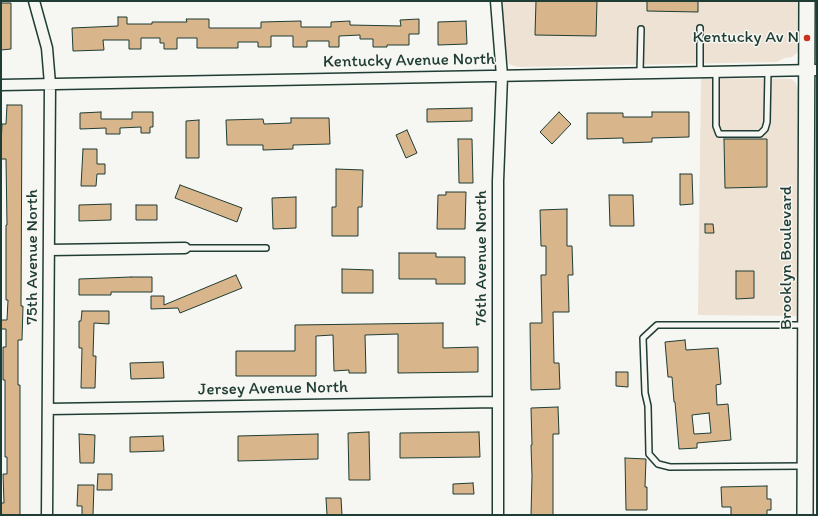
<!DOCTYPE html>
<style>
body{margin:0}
#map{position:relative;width:818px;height:516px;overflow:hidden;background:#f6f6f2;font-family:Itim,sans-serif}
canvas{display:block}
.frame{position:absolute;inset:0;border:2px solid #1f3d34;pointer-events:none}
</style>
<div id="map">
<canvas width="818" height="516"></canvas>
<div class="frame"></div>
</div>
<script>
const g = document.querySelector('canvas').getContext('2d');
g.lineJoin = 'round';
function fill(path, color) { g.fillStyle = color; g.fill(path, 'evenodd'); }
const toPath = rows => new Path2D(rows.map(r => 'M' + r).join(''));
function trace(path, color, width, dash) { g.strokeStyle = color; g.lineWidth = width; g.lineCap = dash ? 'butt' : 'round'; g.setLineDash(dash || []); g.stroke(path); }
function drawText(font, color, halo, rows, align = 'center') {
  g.font = font + ' Itim,sans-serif'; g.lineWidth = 3; g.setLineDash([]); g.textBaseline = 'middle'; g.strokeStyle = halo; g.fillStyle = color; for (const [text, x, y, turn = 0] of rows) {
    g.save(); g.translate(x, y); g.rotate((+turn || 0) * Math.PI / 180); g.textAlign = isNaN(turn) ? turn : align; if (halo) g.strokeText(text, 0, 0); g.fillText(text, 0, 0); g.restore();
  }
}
fill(toPath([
 [502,1,801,1,800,48,797,53,792,57,784,58,777,62,518,67,509,64,506,55],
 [701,78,791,79,795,82,798,89,799,316,698,315]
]), '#ede2d3');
const building = toPath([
 [536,1,597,1,596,36,535,35,536,1],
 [647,1,698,1,698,12,647,11,647,1],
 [1,3,11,3,11,49,1,50,1,3],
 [118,17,127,17,127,24,152,24,152,22,187,22,186,19,209,19,209,28,261,28,261,22,301,21,301,27,331,27,331,22,350,21,350,25,401,26,400,20,419,19,419,34,409,34,409,45,387,45,387,47,373,47,373,39,360,39,360,35,339,36,339,47,329,47,329,41,307,41,307,47,293,47,293,36,271,36,271,47,258,47,258,42,238,42,238,48,197,48,197,38,177,38,177,49,164,49,164,43,160,43,160,38,141,38,141,49,129,49,129,40,103,40,104,50,73,51,72,28,118,26,118,17],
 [466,21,467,44,438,45,438,22,466,21],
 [7,105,22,105,21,306,23,306,22,340,18,340,18,385,20,385,20,515,1,515,1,503,4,503,3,474,7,474,7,457,5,457,5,380,3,380,3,347,6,347,6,329,1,329,1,320,7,320,8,300,6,300,6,225,7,225,6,159,1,159,1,145,2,124,6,124,7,105],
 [472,108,472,121,427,122,427,109,472,108],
 [101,112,101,119,132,119,132,112,153,112,153,127,150,127,150,133,141,133,141,127,120,128,120,134,106,134,106,128,80,129,80,113,101,112],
 [559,112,571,124,552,144,540,132,559,112],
 [652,112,689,112,689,137,652,138,652,142,623,143,623,138,587,139,587,113,623,113,623,117,652,117,652,112],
 [291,118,329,118,330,144,293,145,293,149,263,150,263,145,227,145,226,120,263,119,264,124,291,123,291,118],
 [199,120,199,158,186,158,186,121,199,120],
 [407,130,417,153,406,158,396,135,407,130],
 [458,139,472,139,473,183,459,183,458,139],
 [724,139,767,139,767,187,725,188,724,139],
 [83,149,97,149,97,164,105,164,105,174,97,174,96,186,81,186,83,149],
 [336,169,363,170,362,207,358,207,358,236,332,236,332,207,336,207,336,169],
 [680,174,692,174,693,204,680,205,680,174],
 [180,185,242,208,237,222,175,198,180,185],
 [446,192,466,192,465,229,437,229,438,195,446,195,446,192],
 [609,195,633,195,634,226,610,226,609,195],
 [296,197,296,228,273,229,272,198,296,197],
 [111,204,111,220,79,221,79,205,111,204],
 [136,205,157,205,157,220,136,220,136,205],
 [567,209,567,246,572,246,573,275,568,275,569,312,553,312,554,363,559,363,560,389,531,390,530,323,542,323,541,275,546,275,546,246,541,246,540,210,567,209],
 [705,224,713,224,714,233,705,233,705,224],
 [399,253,436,253,436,257,465,257,465,284,436,284,436,279,399,279,399,253],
 [342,269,373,270,373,293,342,293,342,269],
 [736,271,754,271,754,298,736,299,736,271],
 [236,275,242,288,180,313,178,308,151,309,151,296,164,296,164,305,236,275],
 [131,277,152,277,152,292,111,292,111,295,79,295,79,279,131,277],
 [82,311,109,311,109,324,94,323,93,356,96,356,95,388,81,388,82,348,79,348,79,321,81,321,82,311],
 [443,323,443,348,478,347,478,372,398,373,398,334,365,335,366,373,349,373,349,370,334,371,333,335,316,336,316,376,236,376,236,351,295,351,295,325,443,323],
 [685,340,686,350,718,348,721,384,716,385,717,405,728,404,731,440,697,443,697,448,679,449,675,402,674,402,672,377,668,377,665,342,685,340],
 [709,413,711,433,694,434,692,415,709,413],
 [163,362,164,378,131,379,130,363,163,362],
 [616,372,628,372,628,387,616,386,616,372],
 [558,407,559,434,553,434,553,515,531,515,532,476,531,445,532,445,531,408,558,407],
 [369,432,370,480,349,480,348,433,369,432],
 [479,432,480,457,400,458,400,433,479,432],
 [79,434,95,435,94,463,80,463,79,434],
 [318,434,318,459,238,461,238,436,318,434],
 [163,436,164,451,130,452,130,437,163,436],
 [625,458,646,459,645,487,647,487,647,510,626,510,625,458],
 [98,474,112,474,112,490,97,490,98,474],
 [473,483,474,494,453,494,453,484,473,483],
 [78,485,94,485,93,515,82,515,82,506,77,506,78,485],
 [767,486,767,499,771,499,771,510,767,510,767,515,731,515,731,507,722,507,721,487,767,486],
 [326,498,341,498,342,515,327,515,326,498]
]);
fill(building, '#d8b58a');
trace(building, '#1f3d34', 1);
const service = toPath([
 [700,28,700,71],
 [716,71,716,126,719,134,760,134,765,129,767,122,768,71],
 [640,72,641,29],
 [185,248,266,248],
 [803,466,670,467,658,464,649,454,648,406,645,393,643,338,657,325,805,325]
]);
const minor = toPath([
 [34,1,47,48,50,84,47,515],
 [496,1,502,76,498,181,498,515],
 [1,85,817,70],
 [49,250,185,248],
 [48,409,498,402]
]);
const secondary = toPath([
 [805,515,807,1]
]);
trace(service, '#1f3d34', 8);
trace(minor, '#1f3d34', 13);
trace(secondary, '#1f3d34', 18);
trace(service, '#f6f6f2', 5);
trace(minor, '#f6f6f2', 10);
trace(secondary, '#f6f6f2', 15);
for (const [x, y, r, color] of [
 [807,38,4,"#c8321e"]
]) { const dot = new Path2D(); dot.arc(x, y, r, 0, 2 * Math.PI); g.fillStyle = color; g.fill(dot); trace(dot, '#f6f6f2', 1.5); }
drawText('17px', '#1f3d34', '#f6f6f2', [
 ["Kentucky Av N",799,38]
], 'right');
drawText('17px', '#1f3d34', '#f6f6f2', [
 ["Kentucky Avenue North",409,61,-1],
 ["75th Avenue North",33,257,-90],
 ["76th Avenue North",482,258,-90],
 ["Brooklyn Boulevard",787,258,-90],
 ["Jersey Avenue North",273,389,-1]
]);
</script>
